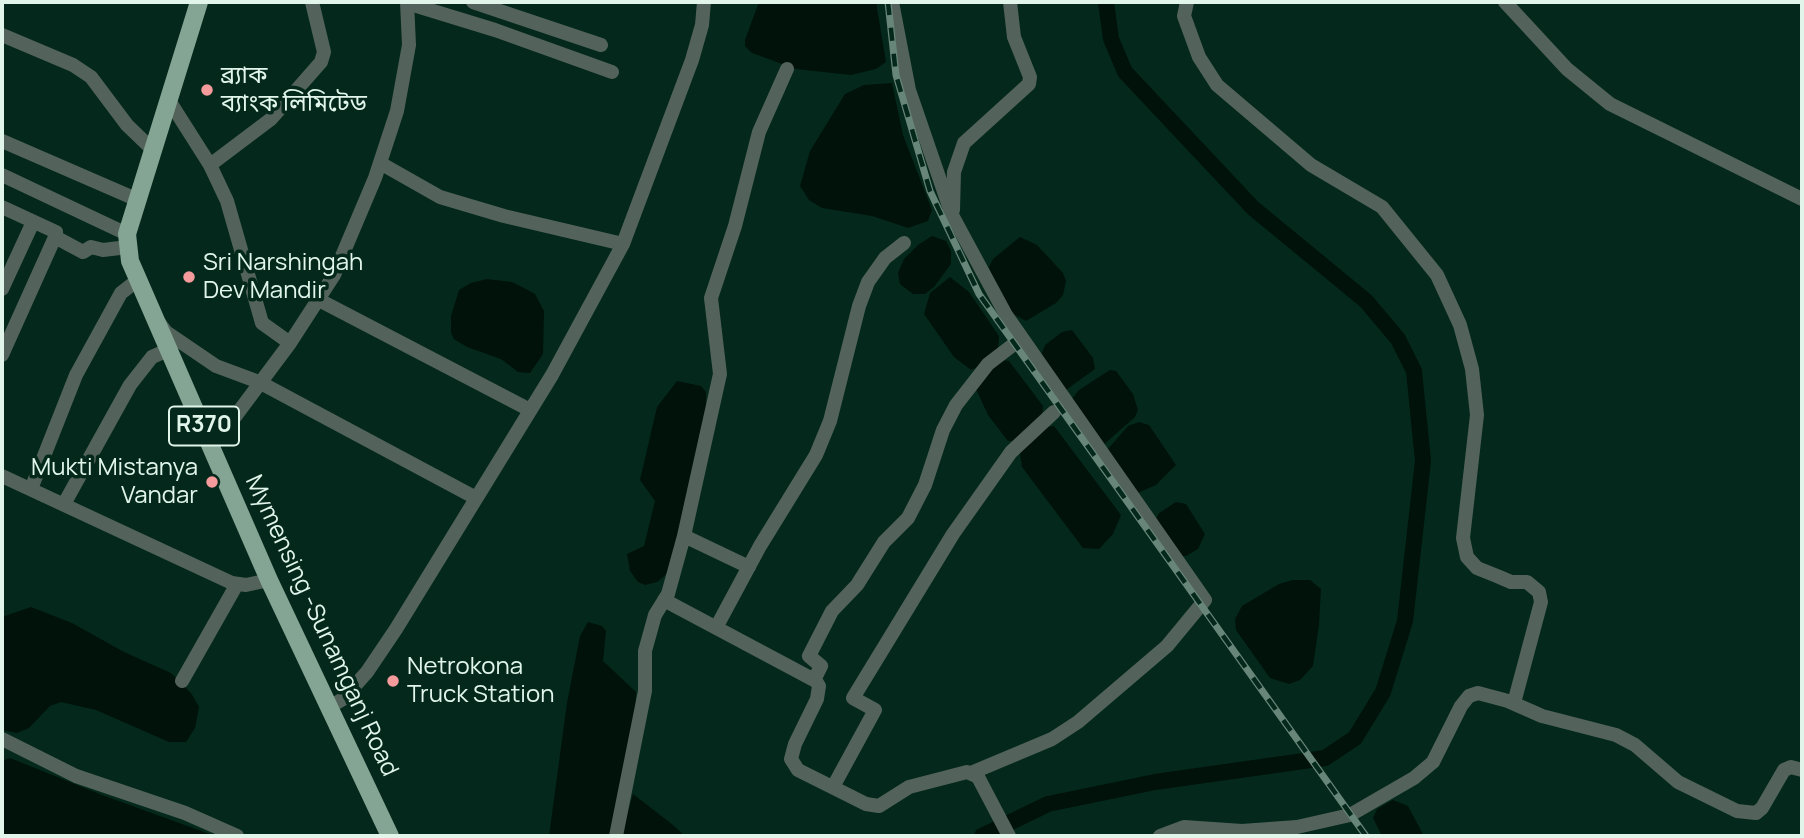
<!DOCTYPE html>
<meta charset="utf-8">
<style>
body{margin:0}
#map{position:relative;width:1804px;height:838px;overflow:hidden;background:#04291c;font-family:Manrope,sans-serif}
canvas{display:block}
.frame{position:absolute;inset:0;border:4px solid #e1f5eb;pointer-events:none}
</style>
<div id="map">
<canvas width="1804" height="838"></canvas>
<div class="frame"></div>
</div>
<script>
const g = document.querySelector('canvas').getContext('2d');
g.lineJoin = 'round';
function fill(path, color) { g.fillStyle = color; g.fill(path, 'evenodd'); }
const toPath = rows => new Path2D(rows.map(r => 'M' + r).join(''));
function trace(path, color, width, dash) { g.strokeStyle = color; g.lineWidth = width; g.lineCap = dash ? 'butt' : 'round'; g.setLineDash(dash || []); g.stroke(path); }
function drawText(font, color, halo, rows, align = 'center') {
  g.font = font + ' Manrope,"Noto Sans Bengali",sans-serif'; g.lineWidth = 7; g.setLineDash([]); g.textBaseline = 'middle'; g.strokeStyle = halo; g.fillStyle = color; for (const [text, x, y, turn = 0] of rows) {
    g.save(); g.translate(x, y); g.rotate((+turn || 0) * Math.PI / 180); g.textAlign = isNaN(turn) ? turn : align; if (halo) g.strokeText(text, 0, 0); g.fillText(text, 0, 0); g.restore();
  }
}
fill(toPath([
 [759,2,876,2,886,62,876,69,851,75,796,69,752,53,745,46,745,40],
 [892,83,903,135,932,210,928,221,908,228,872,216,822,208,809,200,800,186,810,151,845,94,864,85],
 [932,236,946,241,951,251,951,264,934,287,925,294,913,294,900,284,898,273,904,259,918,245],
 [1020,237,1037,245,1063,273,1066,281,1063,295,1056,303,1026,321,1013,314,992,277,989,267,993,259],
 [950,277,969,292,999,336,998,350,981,366,971,370,954,357,924,314,930,293],
 [487,279,512,282,526,289,535,294,544,311,543,354,530,373,518,372,501,359,467,347,454,339,451,333,451,316,459,290,471,283],
 [1072,330,1093,358,1095,369,1066,390,1040,358,1045,345,1062,332],
 [1001,360,1009,361,1043,406,1042,417,1013,441,1008,441,988,415,976,389,977,383],
 [1110,370,1116,371,1133,394,1138,410,1135,417,1102,446,1071,400,1079,390],
 [677,381,701,386,706,392,706,406,669,572,657,582,645,585,638,582,630,571,627,554,644,546,655,501,640,480,657,407],
 [1139,422,1149,425,1176,465,1156,485,1135,494,1108,449,1128,426],
 [1054,426,1121,515,1113,534,1099,549,1083,548,1022,467,1020,454,1023,446,1048,427],
 [1176,502,1186,504,1205,534,1198,549,1186,556,1181,556,1155,521,1159,513],
 [1293,580,1310,580,1321,589,1319,625,1313,666,1300,680,1289,684,1270,678,1236,630,1235,619,1242,606,1279,584],
 [31,607,72,623,124,652,171,673,191,693,199,707,195,728,186,742,169,742,96,710,61,702,50,706,29,728,17,733,2,730,2,617],
 [588,622,602,626,606,631,603,661,636,692,635,716,610,836,549,836,567,703,580,636],
 [10,758,102,795,215,836,2,836,2,761],
 [633,794,673,825,685,836,621,836],
 [1393,800,1408,806,1424,836,1382,836,1373,818,1377,809]
]), '#00120a');
trace(toPath([
 [982,836,1048,804,1155,782,1325,758,1355,738,1383,692,1405,621,1423,461,1414,371,1398,339,1366,301,1253,208,1125,72,1111,39,1106,2]
]), '#00120a', 16);
trace(toPath([
 [473,2,601,45],
 [892,2,909,90,952,215,1006,315,1205,600,1167,646,1078,722,1052,739,971,773],
 [1187,2,1184,16,1199,57,1217,85,1311,165,1382,207,1437,275,1460,325,1472,369,1477,415,1463,538,1467,557,1477,568,1497,576,1511,582,1527,582,1539,592,1541,602,1514,703],
 [1505,2,1567,69,1610,104,1802,199],
 [407,3,495,30,612,72],
 [2,35,73,65,91,77,127,125,154,151],
 [170,102,210,165,227,201,262,323,290,343],
 [2,141,138,200],
 [380,163,440,197,504,216,623,244],
 [210,165,271,119,321,62,324,52,312,2],
 [2,175,127,234],
 [2,207,56,232,55,237,83,252,91,247,103,250,128,247],
 [953,210,954,172,964,143,1029,84,1030,77,1014,37,1010,2],
 [2,289,33,222],
 [319,300,530,410],
 [160,324,166,332,216,366,259,382,476,498],
 [2,355,55,237],
 [210,441,228,426,290,343,334,275,375,178,397,111,409,45,407,2],
 [2,476,232,583,246,585,269,580],
 [31,489,76,375,121,293,139,279],
 [64,504,130,385,152,357,170,349],
 [684,536,749,567],
 [664,600,816,681,819,686,817,699,795,744,791,759,798,770,866,804,879,806,909,787,967,772,978,777,1009,836],
 [717,626,760,546,816,455,830,421,859,306,868,282,885,258,904,243],
 [814,680,821,666,809,656,832,611,857,585,884,542,908,518,925,485,943,430,956,405,988,364,1022,338],
 [182,681,237,584],
 [331,706,343,699,367,672,396,629,552,375,623,244,692,60,702,25,704,2],
 [2,739,76,776,185,813,237,836],
 [833,787,875,710,853,698,953,534,1011,452,1054,412],
 [616,836,645,691,645,651,655,615,668,594,684,536,720,374,711,298,735,226,759,132,787,69],
 [1160,836,1184,827,1242,831,1297,827,1350,815,1414,778,1433,762,1461,706,1469,696,1478,693,1508,701,1542,716,1616,735,1635,745,1678,782,1737,811,1756,813,1762,808,1784,770,1791,767,1802,770]
]), '#53635b', 14);
trace(toPath([
 [199,2,127,234,130,261,269,580,390,836]
]), '#84a494', 18);
const rail = toPath([
 [888,2,896,75,930,191,979,294,1366,836]
]);
trace(rail, '#68857a', 7);
trace(rail, '#04291c', 4.5, [13]);
for (const [x, y, r, color] of [
 [207,90,7,"#f59b9b"],
 [189,277,7,"#f59b9b"],
 [212,482,7,"#f59b9b"],
 [393,681,7,"#f59b9b"]
]) { const dot = new Path2D(); dot.arc(x, y, r, 0, 2 * Math.PI); g.fillStyle = color; g.fill(dot); trace(dot, '#04291c', 2.5); }
for (const [x, y, w] of [
 [204,426,70]
]) { const box = new Path2D(); box.roundRect(x - w / 2, y - 19.5, w, 39, 5); g.fillStyle = '#04291c'; g.fill(box); trace(box, '#e1f5eb', 2); }
drawText('bold 23px', '#e1f5eb', null, [
 ["R370",204,426]
]);
drawText('24px', '#e1f5eb', '#04291c', [
 ["ব্র্যাক",221,76],
 ["ব্যাংক লিমিটেড",221,104],
 ["Sri Narshingah",203,263],
 ["Dev Mandir",203,291],
 ["Mukti Mistanya",198,468,"right"],
 ["Vandar",198,496,"right"],
 ["Netrokona",407,667],
 ["Truck Station",407,695]
], 'left');
drawText('24px', '#e1f5eb', '#04291c', [
 ["Mymensing -Sunamganj Road",321,626,65]
]);
</script>
